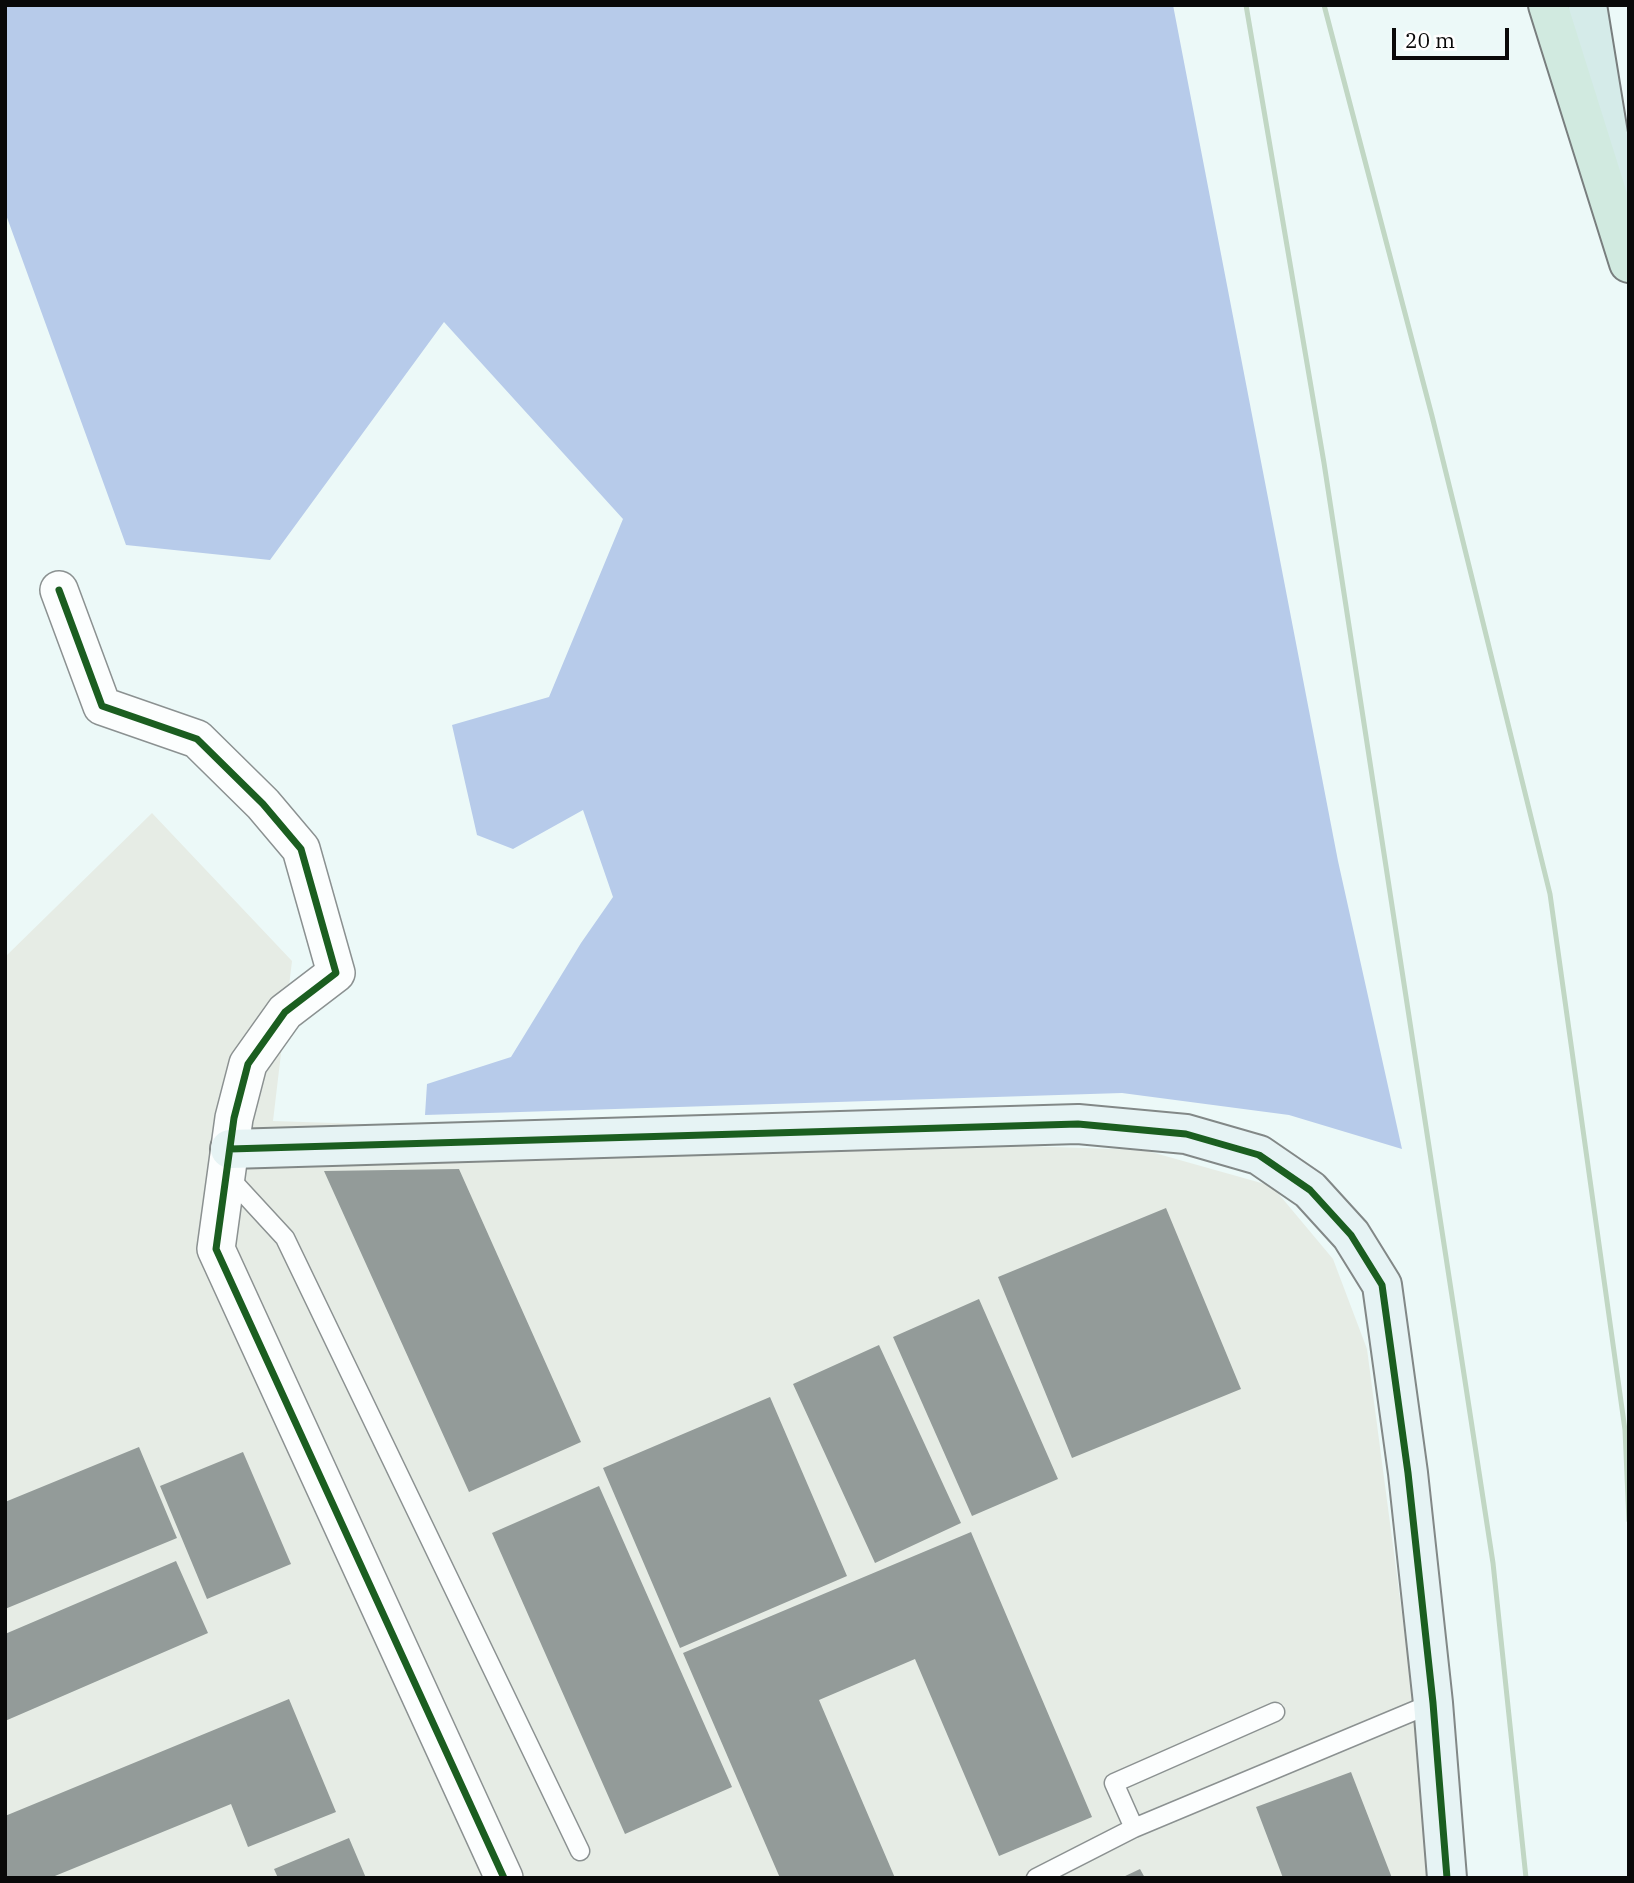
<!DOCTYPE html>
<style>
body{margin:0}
#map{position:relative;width:1634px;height:1883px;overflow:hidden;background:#ecf9f8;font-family:"IBM Plex Serif",serif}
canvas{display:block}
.frame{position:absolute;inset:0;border:7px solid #090909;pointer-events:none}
.scale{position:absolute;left:1392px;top:28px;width:117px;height:32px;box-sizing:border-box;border:4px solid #090909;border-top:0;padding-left:9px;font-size:21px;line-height:24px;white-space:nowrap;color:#090909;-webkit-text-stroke:5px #fff;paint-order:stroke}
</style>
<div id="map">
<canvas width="1634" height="1883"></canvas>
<div class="frame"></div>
<div class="scale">20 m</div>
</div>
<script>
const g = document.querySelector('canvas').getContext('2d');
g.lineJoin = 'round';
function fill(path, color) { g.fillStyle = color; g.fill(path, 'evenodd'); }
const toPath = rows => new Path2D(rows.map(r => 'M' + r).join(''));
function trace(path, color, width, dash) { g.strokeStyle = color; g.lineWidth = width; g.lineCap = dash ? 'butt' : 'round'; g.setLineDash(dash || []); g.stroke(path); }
fill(toPath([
 [152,813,292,961,273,1121,1144,1150,1272,1186,1333,1259,1367,1349,1434,1856,1434,1878,5,1878,5,957]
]), '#e6ece5');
fill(toPath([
 [5,5,1173,5,1338,861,1402,1149,1289,1115,1122,1093,425,1115,427,1084,511,1057,581,943,613,897,583,810,513,849,477,835,452,725,549,697,623,519,444,322,270,560,126,545,5,212]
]), '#b7cbea');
fill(toPath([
 [459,1169,581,1442,469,1492,324,1171],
 [1166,1208,1241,1389,1072,1458,998,1277],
 [979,1299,1058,1479,972,1516,893,1337],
 [879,1345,961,1523,875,1563,793,1384],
 [770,1397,847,1576,680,1648,603,1468],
 [139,1447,177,1538,5,1609,5,1502],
 [243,1452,291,1564,207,1599,160,1486],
 [599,1486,732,1787,625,1834,492,1533],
 [971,1532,1092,1817,999,1856,915,1659,819,1700,895,1878,780,1878,683,1653],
 [176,1561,208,1633,5,1721,5,1634],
 [289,1699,336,1812,248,1847,231,1804,50,1878,5,1878,5,1816],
 [1351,1772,1392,1878,1283,1878,1256,1807],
 [349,1838,366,1878,278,1878,274,1869],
 [1140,1869,1145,1878,1121,1878]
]), '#939b99');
const lane = toPath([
 [226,1174,285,1238,580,1851],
 [1134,1828,1433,1703],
 [1036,1878,1134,1828,1114,1783,1275,1712]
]);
const street = toPath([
 [59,590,102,706,197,739,263,804,301,849,336,973,285,1012,248,1064,234,1118,216,1249,504,1878]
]);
const secondary = toPath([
 [230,1149,1078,1124,1186,1134,1259,1155,1310,1190,1351,1235,1382,1285,1408,1473,1433,1703,1447,1878]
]);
const primary = toPath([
 [1587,5,1616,183]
]);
const highway = toPath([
 [1548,5,1629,263]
]);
trace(lane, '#8b9191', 21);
trace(street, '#8b9191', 40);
trace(secondary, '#828887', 42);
trace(primary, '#787e7e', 42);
trace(highway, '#787e7e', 42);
trace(lane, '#fcfefe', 18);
trace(street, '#fcfefe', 37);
trace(secondary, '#e6f3f4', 38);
trace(primary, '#d5ebe9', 38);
trace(highway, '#d1eae0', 38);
trace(toPath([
 [1246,5,1324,463,1493,1563,1526,1878],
 [1324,5,1432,416,1550,894,1625,1430,1629,1521]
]), '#c1d7c4', 5);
trace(toPath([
 [59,590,102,706,197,739,263,804,301,849,336,973,285,1012,248,1064,234,1118,216,1249,504,1878],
 [230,1149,1078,1124,1186,1134,1259,1155,1310,1190,1351,1235,1382,1285,1408,1473,1433,1703,1447,1878]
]), '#1b5e20', 7);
</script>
